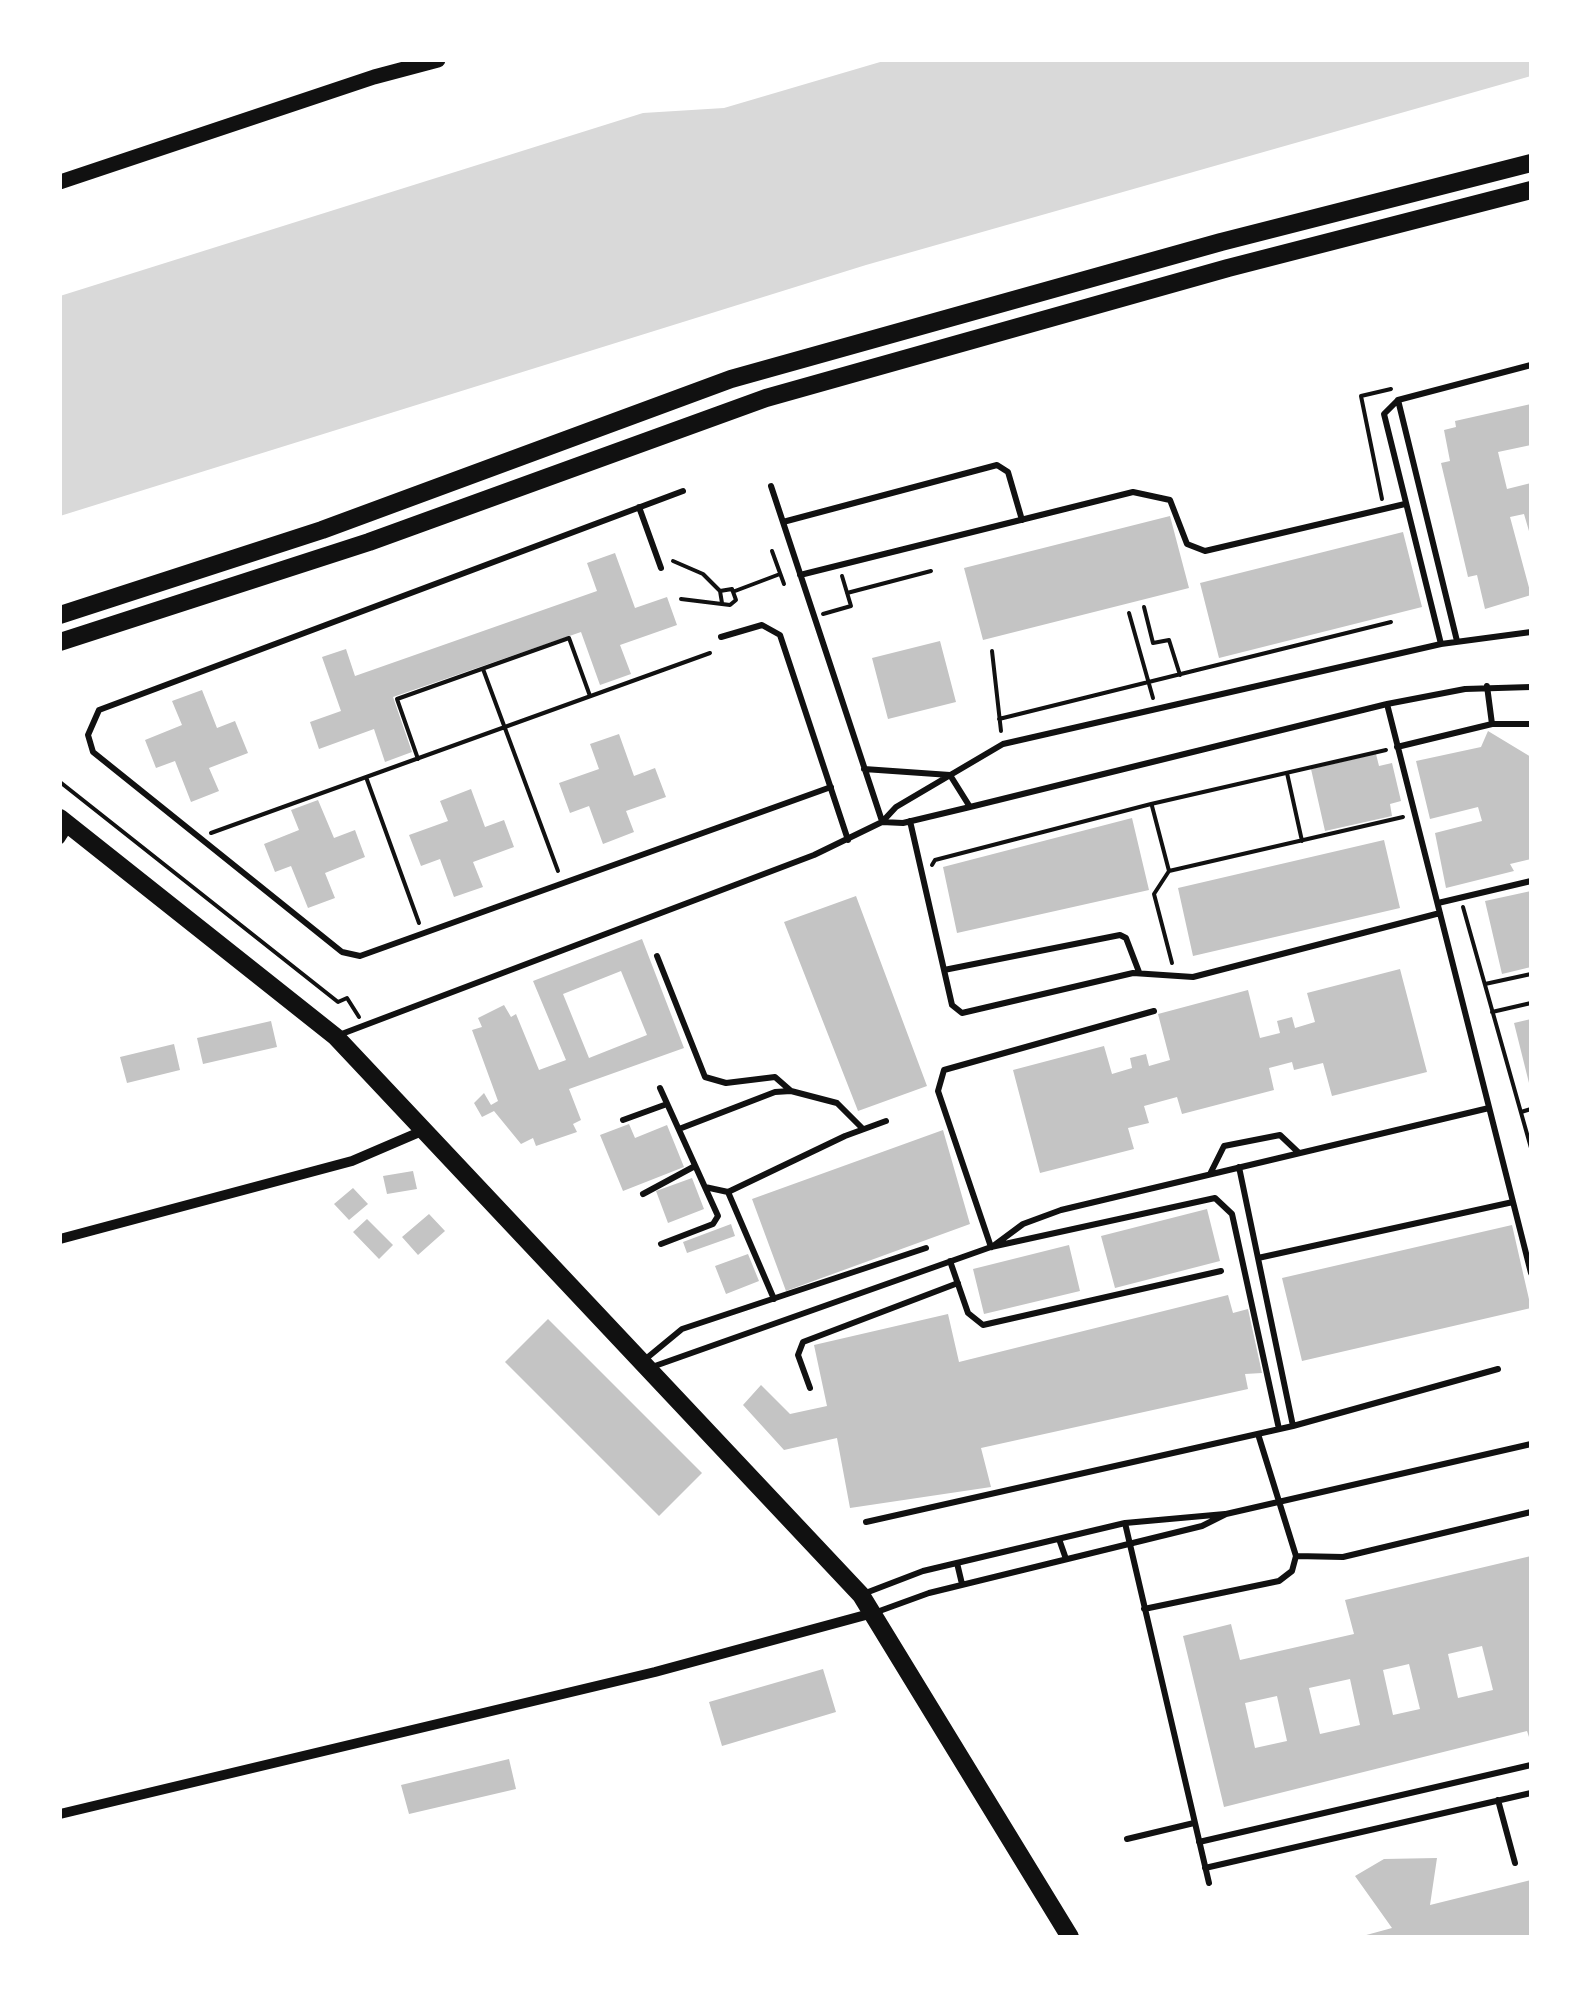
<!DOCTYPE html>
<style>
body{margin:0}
#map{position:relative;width:1591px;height:1997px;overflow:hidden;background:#fff;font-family:Cabin,sans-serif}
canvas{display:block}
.frame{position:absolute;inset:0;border:62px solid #fff;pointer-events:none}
</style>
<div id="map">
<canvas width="1591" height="1997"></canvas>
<div class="frame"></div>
</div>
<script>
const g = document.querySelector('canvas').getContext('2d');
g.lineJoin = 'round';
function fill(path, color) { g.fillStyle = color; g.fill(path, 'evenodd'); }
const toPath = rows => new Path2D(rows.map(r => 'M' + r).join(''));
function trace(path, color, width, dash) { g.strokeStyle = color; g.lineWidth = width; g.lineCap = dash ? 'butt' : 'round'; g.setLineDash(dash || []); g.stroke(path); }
fill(toPath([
 [887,60,1531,60,1531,76,866,265,60,516,60,296,643,113,724,108]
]), '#d9d9d9');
fill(toPath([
 [1531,404,1531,445,1498,452,1507,489,1531,483,1531,538,1524,514,1510,517,1531,595,1485,609,1477,575,1468,577,1441,463,1450,461,1444,430,1456,427,1455,421],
 [1170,516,1189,588,983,640,964,568],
 [1403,532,1422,607,1219,658,1200,583],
 [615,553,635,608,667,597,677,625,620,645,631,674,600,685,581,632,393,697,412,752,385,762,374,729,319,749,310,722,341,711,322,657,346,649,355,676,597,591,587,563],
 [940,641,956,702,888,719,872,658],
 [202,690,217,728,235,721,248,753,209,768,219,791,191,802,175,761,156,768,145,740,182,725,172,701],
 [1488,731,1531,757,1531,859,1510,864,1514,871,1446,888,1435,833,1482,821,1478,807,1430,819,1416,761,1481,747],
 [619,734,634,776,655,768,666,797,626,811,634,832,603,844,589,806,570,813,559,783,599,769,590,744],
 [1376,754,1379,766,1392,763,1401,801,1390,804,1392,816,1325,831,1311,769],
 [471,789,485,827,504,820,514,847,473,862,483,887,454,897,440,859,421,866,409,835,448,821,440,801],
 [318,800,334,838,355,830,365,857,325,873,335,898,308,908,291,866,275,872,264,844,299,830,291,810],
 [1132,818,1149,890,957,933,943,867],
 [1384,840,1400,908,1193,956,1178,888],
 [1531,891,1531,967,1502,974,1485,901],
 [856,896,927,1086,858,1111,784,922],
 [642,939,684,1048,569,1089,581,1120,573,1124,577,1132,536,1146,533,1138,521,1144,494,1111,482,1117,474,1103,484,1093,491,1105,498,1101,472,1030,482,1027,478,1018,504,1005,511,1017,516,1014,539,1070,566,1060,533,981],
 [621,971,647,1035,589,1058,563,994],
 [1400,969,1427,1072,1332,1096,1323,1063,1294,1070,1292,1062,1269,1068,1274,1090,1182,1114,1177,1097,1144,1106,1149,1123,1128,1128,1134,1149,1040,1173,1013,1070,1104,1046,1112,1074,1132,1068,1130,1058,1146,1054,1149,1066,1170,1060,1158,1014,1248,990,1260,1038,1280,1033,1277,1021,1292,1017,1295,1028,1315,1022,1307,993],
 [1531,1019,1531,1086,1530,1087,1514,1023],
 [271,1021,277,1047,203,1064,197,1038],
 [174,1044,180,1070,127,1083,120,1057],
 [629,1124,635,1138,667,1125,684,1167,623,1191,600,1135],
 [943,1130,970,1224,786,1291,752,1199],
 [413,1171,417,1189,387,1194,383,1176],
 [692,1178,704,1209,668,1223,656,1191],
 [353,1188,368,1204,349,1220,334,1204],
 [1207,1209,1220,1261,1115,1288,1101,1236],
 [429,1214,445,1231,418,1255,402,1237],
 [367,1219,393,1245,379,1259,353,1232],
 [731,1224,735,1236,687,1253,683,1242],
 [1512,1225,1531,1308,1302,1361,1282,1278],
 [1069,1245,1080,1291,984,1314,973,1269],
 [748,1254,759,1281,726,1294,715,1266],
 [1228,1295,1233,1313,1248,1309,1262,1373,1245,1374,1248,1389,981,1448,991,1487,850,1508,837,1438,784,1450,743,1405,761,1385,790,1414,827,1406,814,1345,948,1314,959,1362],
 [548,1319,702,1473,659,1516,505,1362],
 [1531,1556,1531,1743,1527,1731,1224,1807,1183,1636,1231,1624,1240,1660,1354,1634,1345,1600],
 [1482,1646,1493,1690,1458,1698,1448,1654],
 [1409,1664,1420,1709,1393,1715,1383,1670],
 [1350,1679,1360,1725,1320,1734,1309,1688],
 [1277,1696,1287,1741,1255,1748,1245,1703],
 [823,1669,836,1712,722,1746,709,1702],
 [509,1759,516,1789,409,1814,401,1785],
 [1437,1858,1430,1905,1531,1880,1531,1937,1359,1937,1392,1928,1355,1876,1384,1859]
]), '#c4c4c4');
trace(toPath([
 [1382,499,1361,396,1391,389],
 [772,551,784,584],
 [673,561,703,574,719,590],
 [735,591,780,574],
 [847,593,931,571],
 [681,599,730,605,736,600,732,589,720,591,722,603],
 [1144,607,1153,643,1169,640,1180,675],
 [1129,613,1153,698],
 [823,614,851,606,842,576],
 [992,651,1001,731],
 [483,669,558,871],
 [999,719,1391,622],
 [418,759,397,699,569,638,590,696],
 [1287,773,1302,841],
 [366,777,419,923],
 [60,782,338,1002,347,998,359,1017],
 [1152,806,1169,871,1154,894,1172,963],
 [211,833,710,653],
 [932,865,935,860,1151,804,1386,750],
 [1169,871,1403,817],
 [1463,907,1531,1148],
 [1485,984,1531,974],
 [1492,1012,1531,1003],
 [1521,1112,1531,1109]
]), '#111', 4);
trace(toPath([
 [1398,400,1457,641],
 [771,486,882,821],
 [683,491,99,710,88,735,93,752,342,952,360,956,831,787],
 [639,507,661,568],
 [783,522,997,465,1008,472,1022,520],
 [800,575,1133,492,1170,500,1187,544,1205,551,1405,504],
 [721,637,762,625,780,635,848,840],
 [1441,644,1384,414,1398,400,1531,365],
 [1487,686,1492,724],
 [1387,704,1531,1273],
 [1397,747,1492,724,1531,724],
 [864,769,950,775,970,807],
 [910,821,952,1005,962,1013,1133,973,1193,977,1440,913],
 [882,822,903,823,970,807,1387,704,1465,689,1531,687],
 [1438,903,1531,881],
 [657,956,705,1077,726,1083,775,1077,791,1091],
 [944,970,1120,935,1126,938,1139,972],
 [339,1035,814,855,882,822,896,807,1003,744,1441,644,1531,632],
 [660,1088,718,1216,713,1224,661,1244],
 [623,1120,667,1104],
 [679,1129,775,1092,791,1091,837,1103,863,1129],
 [1239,1167,1293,1426],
 [1210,1174,1224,1146,1280,1135,1299,1153],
 [705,1187,728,1192,774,1299],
 [728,1192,845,1136,886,1121],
 [643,1194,695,1166],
 [991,1247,938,1091,944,1070,1154,1011],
 [992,1247,1023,1224,1061,1210,1489,1108],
 [1258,1258,1513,1202],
 [950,1261,968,1313,983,1325,1221,1271],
 [642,1362,682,1329,926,1248],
 [652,1367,991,1247,1215,1198,1232,1214,1279,1429],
 [810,1388,798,1355,803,1342,958,1283],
 [866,1522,1293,1426,1498,1369],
 [1125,1523,1209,1883],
 [1059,1539,1066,1559],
 [1296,1556,1343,1557,1531,1512],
 [957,1563,962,1584],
 [863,1594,923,1571,1125,1523,1225,1514],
 [1144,1609,1279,1581,1292,1571,1296,1556,1258,1434],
 [874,1613,929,1593,1202,1526,1226,1514,1531,1444],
 [1498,1800,1515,1863],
 [1127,1839,1194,1823],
 [1199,1842,1531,1765],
 [1205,1868,1531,1793]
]), '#111', 6);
trace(toPath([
 [60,839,69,825],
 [60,1239,352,1161,422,1131],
 [60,1814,655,1672,873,1613]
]), '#111', 10);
trace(toPath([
 [60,182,374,77,438,60]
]), '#111', 15);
trace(toPath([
 [60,818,336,1037,861,1595,1070,1937]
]), '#111', 18);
trace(toPath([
 [60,615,322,530,731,379,1221,242,1531,163],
 [60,642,369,542,766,398,1228,268,1531,190]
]), '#111', 18);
</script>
